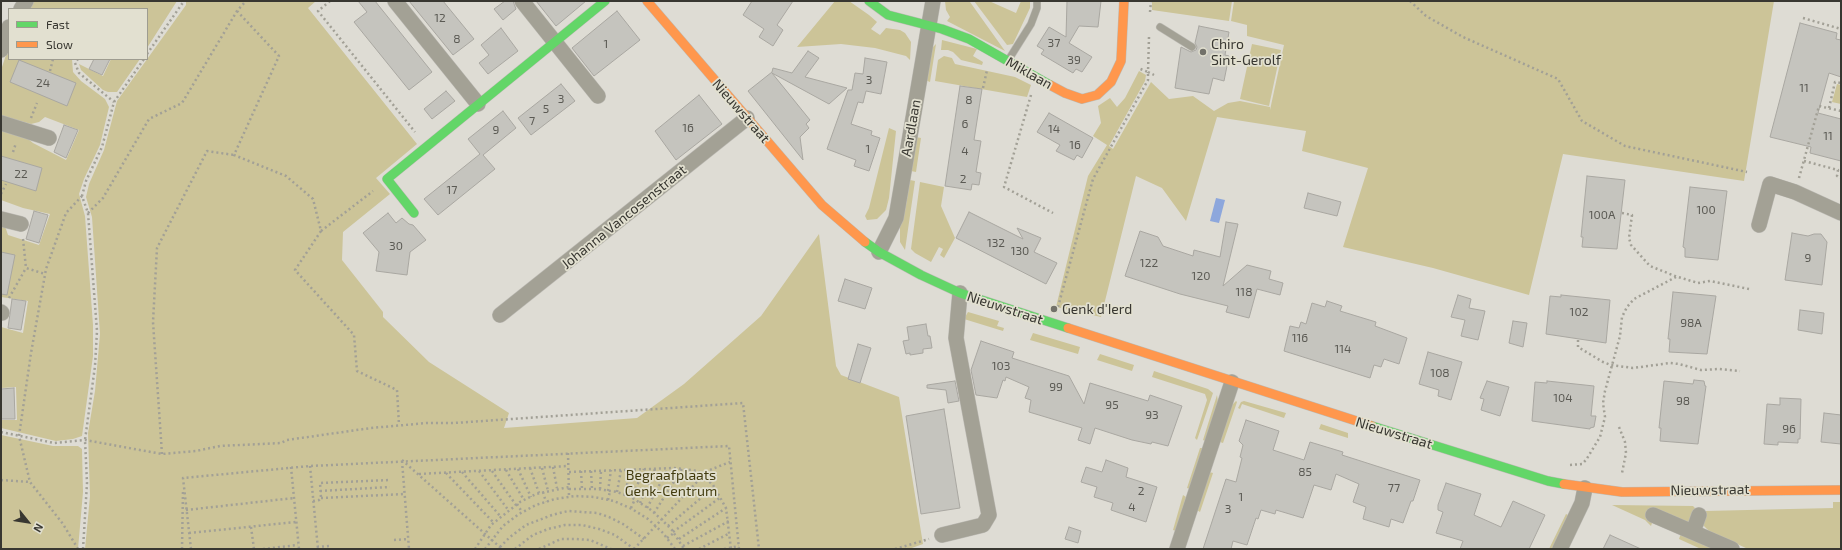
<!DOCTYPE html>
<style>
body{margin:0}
#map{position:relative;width:1842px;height:550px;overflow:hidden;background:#dedcd4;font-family:"Exo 2",sans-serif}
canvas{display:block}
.frame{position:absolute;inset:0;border:2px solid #383731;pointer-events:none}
.legend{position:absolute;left:8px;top:8px;width:140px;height:52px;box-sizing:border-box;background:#e2e0d0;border:1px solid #9e9c90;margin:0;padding:5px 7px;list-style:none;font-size:12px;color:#383731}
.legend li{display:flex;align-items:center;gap:8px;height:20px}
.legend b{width:20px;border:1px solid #9e9c90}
.north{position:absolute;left:8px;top:502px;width:40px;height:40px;-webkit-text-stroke:3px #e2e0d0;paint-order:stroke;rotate:120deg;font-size:11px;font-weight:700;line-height:16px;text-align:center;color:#383731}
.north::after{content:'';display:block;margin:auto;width:14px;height:18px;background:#383731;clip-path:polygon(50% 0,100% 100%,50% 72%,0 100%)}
</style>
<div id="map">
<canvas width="1842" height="550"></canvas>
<div class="frame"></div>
<ul class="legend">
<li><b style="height:5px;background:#63d668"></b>Fast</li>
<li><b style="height:5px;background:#ff974d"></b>Slow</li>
</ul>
<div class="north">N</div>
</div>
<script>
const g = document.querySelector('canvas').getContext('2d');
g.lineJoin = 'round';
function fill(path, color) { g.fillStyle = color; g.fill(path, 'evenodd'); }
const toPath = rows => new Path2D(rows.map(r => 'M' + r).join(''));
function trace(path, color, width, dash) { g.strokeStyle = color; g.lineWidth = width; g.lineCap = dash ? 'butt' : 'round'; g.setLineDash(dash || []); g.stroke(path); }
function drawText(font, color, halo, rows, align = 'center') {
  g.font = font + ' "Exo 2",sans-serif'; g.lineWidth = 3.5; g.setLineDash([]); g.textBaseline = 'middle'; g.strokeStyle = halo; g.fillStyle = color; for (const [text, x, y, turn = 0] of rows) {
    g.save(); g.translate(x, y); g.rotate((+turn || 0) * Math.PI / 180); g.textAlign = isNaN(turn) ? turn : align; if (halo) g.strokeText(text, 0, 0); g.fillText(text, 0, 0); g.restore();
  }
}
fill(toPath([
 [33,1,177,1,147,48,147,9,26,9],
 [186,1,316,1,308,8,417,144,376,178,390,194,343,232,342,260,383,312,383,317,429,362,509,413,504,428,637,418,684,384,761,316,819,234,836,366,841,375,899,397,923,544,909,549,85,549,90,496,88,433,95,391,100,334,92,217,86,197,89,184,104,150,117,101,186,5],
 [835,1,849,1,869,15,877,22,871,29,880,35,886,28,900,30,905,33,911,42,910,60,906,56,875,48,841,44,797,47],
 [945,1,970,2,1005,51,947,21,950,17,946,10],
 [974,1,989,1,1016,13,1021,1,1030,1,1030,8,1013,44,1007,45],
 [1152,1,1232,1,1229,21,1152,10],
 [1234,1,1774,1,1744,181,1563,154,1529,295,1433,268,1343,247,1368,168,1302,151,1306,131,1217,117,1186,221,1162,188,1136,176,1101,317,1056,307,1088,176,1107,145,1093,136,1101,123,1098,106,1110,98,1117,107,1125,98,1139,71,1146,75,1145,81,1109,146,1113,149,1151,82,1169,99,1193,96,1214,111,1228,103,1240,101,1270,107,1270,110,1284,45,1247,36,1247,25,1231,21],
 [942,40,977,49,973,56,983,62,982,65,961,60,953,52,948,50,941,50],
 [936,44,930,82,925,80,931,49],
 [1252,44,1281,50,1269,106,1240,99],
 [9,46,9,59,72,59,73,72,81,81,105,99,109,107,100,145,84,179,79,194,85,216,93,325,93,356,82,436,73,439,56,441,1,428,1,420,17,420,16,387,1,388,1,327,23,333,28,301,1,297,1,225,5,226,8,235,39,245,50,214,23,208,1,200,1,130,26,137,33,143,66,160,79,130,45,117,39,122,31,124,1,116,1,70],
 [944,56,952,58,955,64,1015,77,1031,85,1027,97,935,81,938,60],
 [111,59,140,59,117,92,108,92,103,90,81,70,79,64,103,76],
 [1837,84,1841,85,1841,104,1832,102],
 [889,128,896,131,889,198,886,210,877,219,867,220,865,216,869,208],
 [916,137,921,138,916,172,911,171],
 [910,180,915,181,905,250,900,242,900,225,905,210],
 [920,182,944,187,941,206,955,238,944,258,940,255,943,249,939,247,931,262,915,253,911,249],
 [968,312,999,321,997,326,1004,328,1003,331,964,319],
 [1033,333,1080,347,1078,354,1030,340],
 [1100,354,1134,365,1132,371,1097,360],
 [1154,371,1208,389,1213,393,1197,440,1195,438,1207,400,1205,394,1152,377],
 [1217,395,1218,402,1205,441,1203,440],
 [1236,401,1237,402,1223,443,1220,442,1231,406],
 [1244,401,1286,413,1284,418,1242,404,1240,409,1238,408,1241,402],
 [1321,424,1348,433,1348,438,1319,429],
 [1,435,53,446,78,446,82,449,83,492,78,549,1,549],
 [1200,448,1203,448,1190,489,1187,488],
 [1209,472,1213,473,1200,512,1197,510],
 [1183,495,1186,497,1176,531,1173,530],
 [1833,502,1841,502,1841,549,1748,549,1709,531,1703,525,1653,520,1651,526,1645,520,1612,505,1693,506,1698,511,1705,511,1833,508],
 [1566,514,1568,515,1553,549,1549,549],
 [1681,533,1716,549,1701,549,1679,539]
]), '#ccc498');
fill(toPath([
 [1216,198,1225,200,1219,223,1210,221]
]), '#8da7dc');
const building = toPath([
 [358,1,375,1,432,72,409,90,354,22,367,12,358,1],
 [409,1,443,1,474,39,453,55,409,1],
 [505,1,513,1,516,9,503,20,494,9,505,1],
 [536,1,586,1,556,26,536,1],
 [752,1,793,1,777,25,783,30,773,46,759,37,764,29,743,15,752,1],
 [1067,1,1101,1,1098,27,1079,26,1069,43,1092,57,1082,72,1076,69,1073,73,1041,54,1044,50,1037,46,1049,27,1066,37,1067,1],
 [617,11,640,40,594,76,572,48,617,11],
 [1800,23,1837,33,1836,39,1841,40,1841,77,1829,73,1818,113,1841,119,1841,161,1810,153,1811,147,1770,137,1800,23],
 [1199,26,1229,32,1225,55,1229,56,1224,81,1213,78,1209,94,1175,88,1181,47,1191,52,1196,50,1197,47,1195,43,1199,26],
 [501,28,518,51,488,74,479,63,489,55,481,45,501,28],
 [808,51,819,58,805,77,847,88,829,104,772,73,810,120,806,124,809,128,800,137,803,160,748,91,772,72,773,68,792,73,808,51],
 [865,58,887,62,881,94,866,91,863,103,858,102,851,124,872,131,871,135,880,138,869,171,854,166,856,160,827,149,848,90,852,90,855,73,863,74,865,58],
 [94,59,110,59,102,75,89,69,94,59],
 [19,60,76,83,67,106,10,82,19,60],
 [561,84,575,101,531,135,518,118,561,84],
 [960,86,982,89,974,140,981,141,976,172,981,173,979,185,972,184,971,190,945,186,960,86],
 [446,91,455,101,432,119,424,109,446,91],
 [699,95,722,124,676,160,655,131,699,95],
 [503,111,516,128,483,155,495,169,438,215,424,199,480,154,468,139,503,111],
 [1049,113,1093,138,1082,158,1077,155,1074,160,1056,151,1060,145,1037,132,1049,113],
 [64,125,78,130,66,158,54,152,64,125],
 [1,156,42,168,36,191,1,180,1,156],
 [1587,176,1625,180,1617,249,1582,247,1583,237,1581,237,1587,176],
 [1690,187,1727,191,1718,260,1685,257,1685,248,1683,247,1690,187],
 [1308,193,1341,202,1337,216,1304,208,1308,193],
 [34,211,48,215,39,243,26,239,34,211],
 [969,212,1023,239,1017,228,1041,238,1034,252,1057,263,1046,284,956,238,969,212],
 [388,213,396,223,402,218,409,224,413,225,426,240,410,252,407,275,376,271,379,252,363,233,388,213],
 [1226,222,1238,224,1223,286,1247,265,1271,271,1269,279,1283,283,1280,295,1257,289,1249,318,1226,312,1228,306,1180,294,1125,276,1140,231,1158,237,1163,246,1193,256,1194,250,1220,257,1226,222],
 [1792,233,1808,236,1814,234,1821,234,1827,242,1822,285,1785,280,1792,233],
 [1,252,15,255,7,295,1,294,1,252],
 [845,279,872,288,865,309,838,301,845,279],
 [1673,292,1716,296,1707,354,1669,352,1670,339,1668,339,1673,292],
 [1458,295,1471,299,1469,308,1485,311,1478,340,1461,336,1465,320,1451,317,1458,295],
 [1561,295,1610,300,1606,343,1546,334,1550,296,1561,297,1561,295],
 [12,299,26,301,21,330,8,328,12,299],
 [1327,301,1342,306,1340,311,1376,322,1375,326,1407,338,1399,364,1384,359,1381,367,1374,365,1370,378,1284,351,1290,326,1299,328,1301,322,1306,324,1312,303,1325,307,1327,301],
 [1800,310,1824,313,1822,334,1798,330,1800,310],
 [1513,321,1527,323,1523,347,1509,343,1513,321],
 [926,324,928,336,930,336,932,348,923,349,923,353,910,355,910,353,906,354,903,341,909,340,907,327,926,324],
 [981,341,1014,352,1012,358,1069,376,1084,404,1090,383,1148,401,1150,395,1182,406,1168,446,1152,442,1151,444,1132,440,1095,428,1090,444,1078,440,1082,428,1029,412,1031,400,1025,398,1029,387,1006,377,1005,381,1003,380,997,398,976,395,971,370,981,341],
 [858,344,871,348,860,383,848,379,858,344],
 [1428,352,1462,362,1451,400,1438,396,1439,390,1419,384,1428,352],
 [1694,380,1704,381,1705,386,1706,386,1698,444,1660,441,1661,428,1659,428,1664,381,1693,384,1694,380],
 [955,381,959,401,948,403,946,390,927,388,927,385,955,381],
 [1487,381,1509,387,1500,416,1481,410,1484,399,1480,398,1487,381],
 [1547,381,1594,386,1591,416,1596,416,1594,427,1590,428,1590,429,1532,421,1535,382,1547,383,1547,381],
 [14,388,15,419,1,419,1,389,14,388],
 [1780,398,1801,399,1800,439,1798,439,1798,443,1778,442,1778,445,1764,444,1767,404,1780,405,1780,398],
 [944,409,960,508,921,514,906,416,944,409],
 [1824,413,1841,415,1841,444,1821,442,1824,413],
 [1246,420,1279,431,1273,450,1304,460,1310,442,1343,452,1342,455,1420,480,1413,501,1411,501,1403,523,1391,519,1389,527,1363,519,1366,507,1353,502,1359,484,1336,474,1331,490,1314,485,1303,518,1276,510,1275,514,1261,510,1258,519,1256,518,1247,545,1233,541,1231,549,1203,549,1226,479,1236,482,1242,458,1240,457,1243,445,1239,441,1246,420],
 [1106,460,1128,468,1126,477,1157,487,1146,522,1111,510,1113,503,1094,497,1097,487,1081,482,1086,467,1102,472,1106,460],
 [1446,483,1481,494,1474,515,1501,527,1513,501,1545,515,1529,549,1460,549,1463,541,1436,533,1443,512,1438,510,1438,505,1446,483],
 [1069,527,1081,531,1078,543,1065,539,1069,527],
 [1610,535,1641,549,1603,549,1610,535]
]);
fill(building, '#c5c4be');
trace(building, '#a9a7a1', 1);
const lane = toPath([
 [1160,27,1192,47],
 [1009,59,1031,24,1037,8,1037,1]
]);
const street = toPath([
 [395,1,478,104],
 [522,1,598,96],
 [21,9,26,1],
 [1,50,9,27],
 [1,123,49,138],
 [1,219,21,224],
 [1759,225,1770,184,1795,192,1841,213],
 [879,252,896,218,933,1],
 [1,312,2,313],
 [500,315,747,118],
 [1653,515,1732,549],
 [1693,532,1699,515],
 [942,535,983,525,989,515,956,338,960,293],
 [1177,549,1232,382],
 [1560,549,1582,503,1585,488]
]);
const fast = toPath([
 [869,1,888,15,942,29,969,39,1050,85],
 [414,213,387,179,605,1],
 [865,242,879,252,921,275,960,293,1068,328],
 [1372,426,1548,481,1564,484]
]);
const slow = toPath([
 [647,1,822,205,865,242],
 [1050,85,1065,93,1082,99,1097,95,1111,82,1121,61,1124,1],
 [1068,328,1372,426],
 [1564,484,1622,492,1841,490]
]);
trace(lane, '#bcbab4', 8);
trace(street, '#bcbab4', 16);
trace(fast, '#bcbab4', 10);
trace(slow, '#bcbab4', 10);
trace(toPath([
 [330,1,318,11,415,132],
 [1410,1,1426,16,1463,37,1558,79,1582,121,1625,146,1747,172],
 [237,11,279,56,234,155,286,176,313,199,321,231,295,270,354,335,357,371,397,390,399,425],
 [1150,12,1151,1],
 [1803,18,1841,29],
 [1149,37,1148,72,1154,75],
 [147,54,184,1],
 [78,59,75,63,79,73,114,102],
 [50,71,53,59],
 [983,88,987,70],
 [1031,95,1004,187,1053,213],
 [1829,108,1835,82,1841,83],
 [31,118,37,103],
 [13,152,16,143],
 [1804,161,1838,170,1837,176,1841,178],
 [1799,178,1819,106,1841,111],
 [1,194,6,184],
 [88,213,103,198,149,119,182,103,237,11,246,1],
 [1622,213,1632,215,1629,238,1631,245,1650,266,1675,276,1698,283,1710,281,1749,289],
 [321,231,373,191],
 [23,239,26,268,45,274],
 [9,298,26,268],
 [1058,307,1093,179,1148,80,1148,72,1138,68],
 [1578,340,1578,347,1603,362,1611,365,1633,368,1670,363,1679,364,1701,370,1719,369,1740,371],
 [1619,427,1625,442,1626,453,1622,473],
 [1,432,54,443,85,440,162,454,196,451,220,446,281,443,287,440,371,428,427,423,454,423,743,403,759,549],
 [568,453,569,497],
 [162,454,153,322,157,248,207,151,234,155],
 [402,460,502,549],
 [402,461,409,549],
 [1570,465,1582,464,1586,460,1600,437,1605,417,1603,403,1605,391,1620,336,1622,317,1627,307,1634,299,1676,277],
 [310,466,318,549],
 [291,467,299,549],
 [553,467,557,488],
 [530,468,539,493],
 [542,468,548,491],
 [518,469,531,497],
 [506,470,524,500],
 [479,471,509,511],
 [492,471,516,505],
 [581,471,582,489],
 [591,471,592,489],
 [462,472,501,517],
 [569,472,674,468,698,471,713,485,726,508,731,549],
 [446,473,494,523],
 [419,474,568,466],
 [1,480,30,482],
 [569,489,597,489,617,492,631,497,651,510,662,520,672,530,684,549],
 [600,489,601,471],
 [320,491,390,487],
 [608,491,611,470],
 [543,492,546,502],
 [617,492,621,470],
 [625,495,630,470],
 [321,498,405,494],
 [632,498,644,469],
 [608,500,610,491],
 [313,501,319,500,321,498,320,483,390,480],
 [640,503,655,469],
 [517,504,522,512],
 [631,508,635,499],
 [647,508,668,469],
 [186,510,294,498],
 [654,513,682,469],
 [668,526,714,487],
 [251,527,254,549],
 [673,532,721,497],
 [189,533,296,522],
 [667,538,674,533],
 [679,539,726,508],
 [394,540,408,539],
 [683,546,729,521],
 [317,547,329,546],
 [500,547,510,537,526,525,552,515,568,511,597,513,609,517,623,524,644,539],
 [78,549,63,524,30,482,19,436,31,353,46,269,66,213,82,196],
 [83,549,87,483,85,440,95,366,97,331,88,213,82,196,86,181,102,147,114,102,144,59],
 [182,549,183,490],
 [191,549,183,478,310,466,729,446,739,549],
 [263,549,298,545],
 [475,549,491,525,520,502,536,494,569,487],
 [485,549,503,526,519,514,536,505,555,499,575,496,594,497,614,501,632,509,648,519,663,533,675,549],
 [515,549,533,535,548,529,565,525,582,525,599,529,615,535,634,549],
 [539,549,561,539,576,539,590,540,611,549],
 [634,549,707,471,730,462],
 [699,549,730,533],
 [724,549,739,546],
 [895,549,929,539]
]), '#a2a096', 2.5, [2, 3]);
trace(lane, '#a3a195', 7);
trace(street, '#a3a195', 15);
trace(fast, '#63d668', 9);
trace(slow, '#ff974d', 9);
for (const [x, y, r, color] of [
 [1203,52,4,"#72716a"],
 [1054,309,4,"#72716a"]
]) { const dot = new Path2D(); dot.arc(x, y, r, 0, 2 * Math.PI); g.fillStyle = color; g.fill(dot); trace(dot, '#e2e0d0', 1.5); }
drawText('12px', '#5b5a54', null, [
 ["12",440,18],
 ["8",457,39],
 ["37",1054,43],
 ["1",606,44],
 ["39",1074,60],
 ["3",869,80],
 ["24",43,83],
 ["11",1804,88],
 ["3",561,99],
 ["8",969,100],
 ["5",546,109],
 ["7",532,121],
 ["6",965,124],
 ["16",688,128],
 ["14",1054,129],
 ["9",496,130],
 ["11",1828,136],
 ["16",1075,145],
 ["1",868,149],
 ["4",965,151],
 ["22",21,174],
 ["2",963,179],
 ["17",452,190],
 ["100",1706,210],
 ["100A",1602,215],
 ["132",996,243],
 ["30",396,246],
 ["130",1020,251],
 ["9",1808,258],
 ["122",1149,263],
 ["120",1201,276],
 ["118",1244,292],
 ["102",1579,312],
 ["98A",1691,323],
 ["116",1300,338],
 ["114",1343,349],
 ["103",1001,366],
 ["108",1440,373],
 ["99",1056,387],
 ["104",1563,398],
 ["98",1683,401],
 ["95",1112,405],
 ["93",1152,415],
 ["96",1789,429],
 ["85",1305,472],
 ["77",1394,488],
 ["2",1141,491],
 ["1",1241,497],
 ["4",1132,507],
 ["3",1228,509]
]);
drawText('14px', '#383731', '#e2e0d0', [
 ["Chiro",1211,44],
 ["Sint-Gerolf",1211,60],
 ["Genk d'Ierd",1062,309]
], 'left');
drawText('14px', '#383731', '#e2e0d0', [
 ["Miklaan",1029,73,29],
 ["Nieuwstraat",741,111,49],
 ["Aardlaan",911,128,-80],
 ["Johanna Vancosenstraat",624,217,-39],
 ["Nieuwstraat",1005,308,18],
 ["Nieuwstraat",1394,433,17],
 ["Nieuwstraat",1710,490,-1]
]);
drawText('14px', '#433c0f', '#e2e0d0', [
 ["Begraafplaats",671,475],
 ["Genk-Centrum",671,491]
]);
</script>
